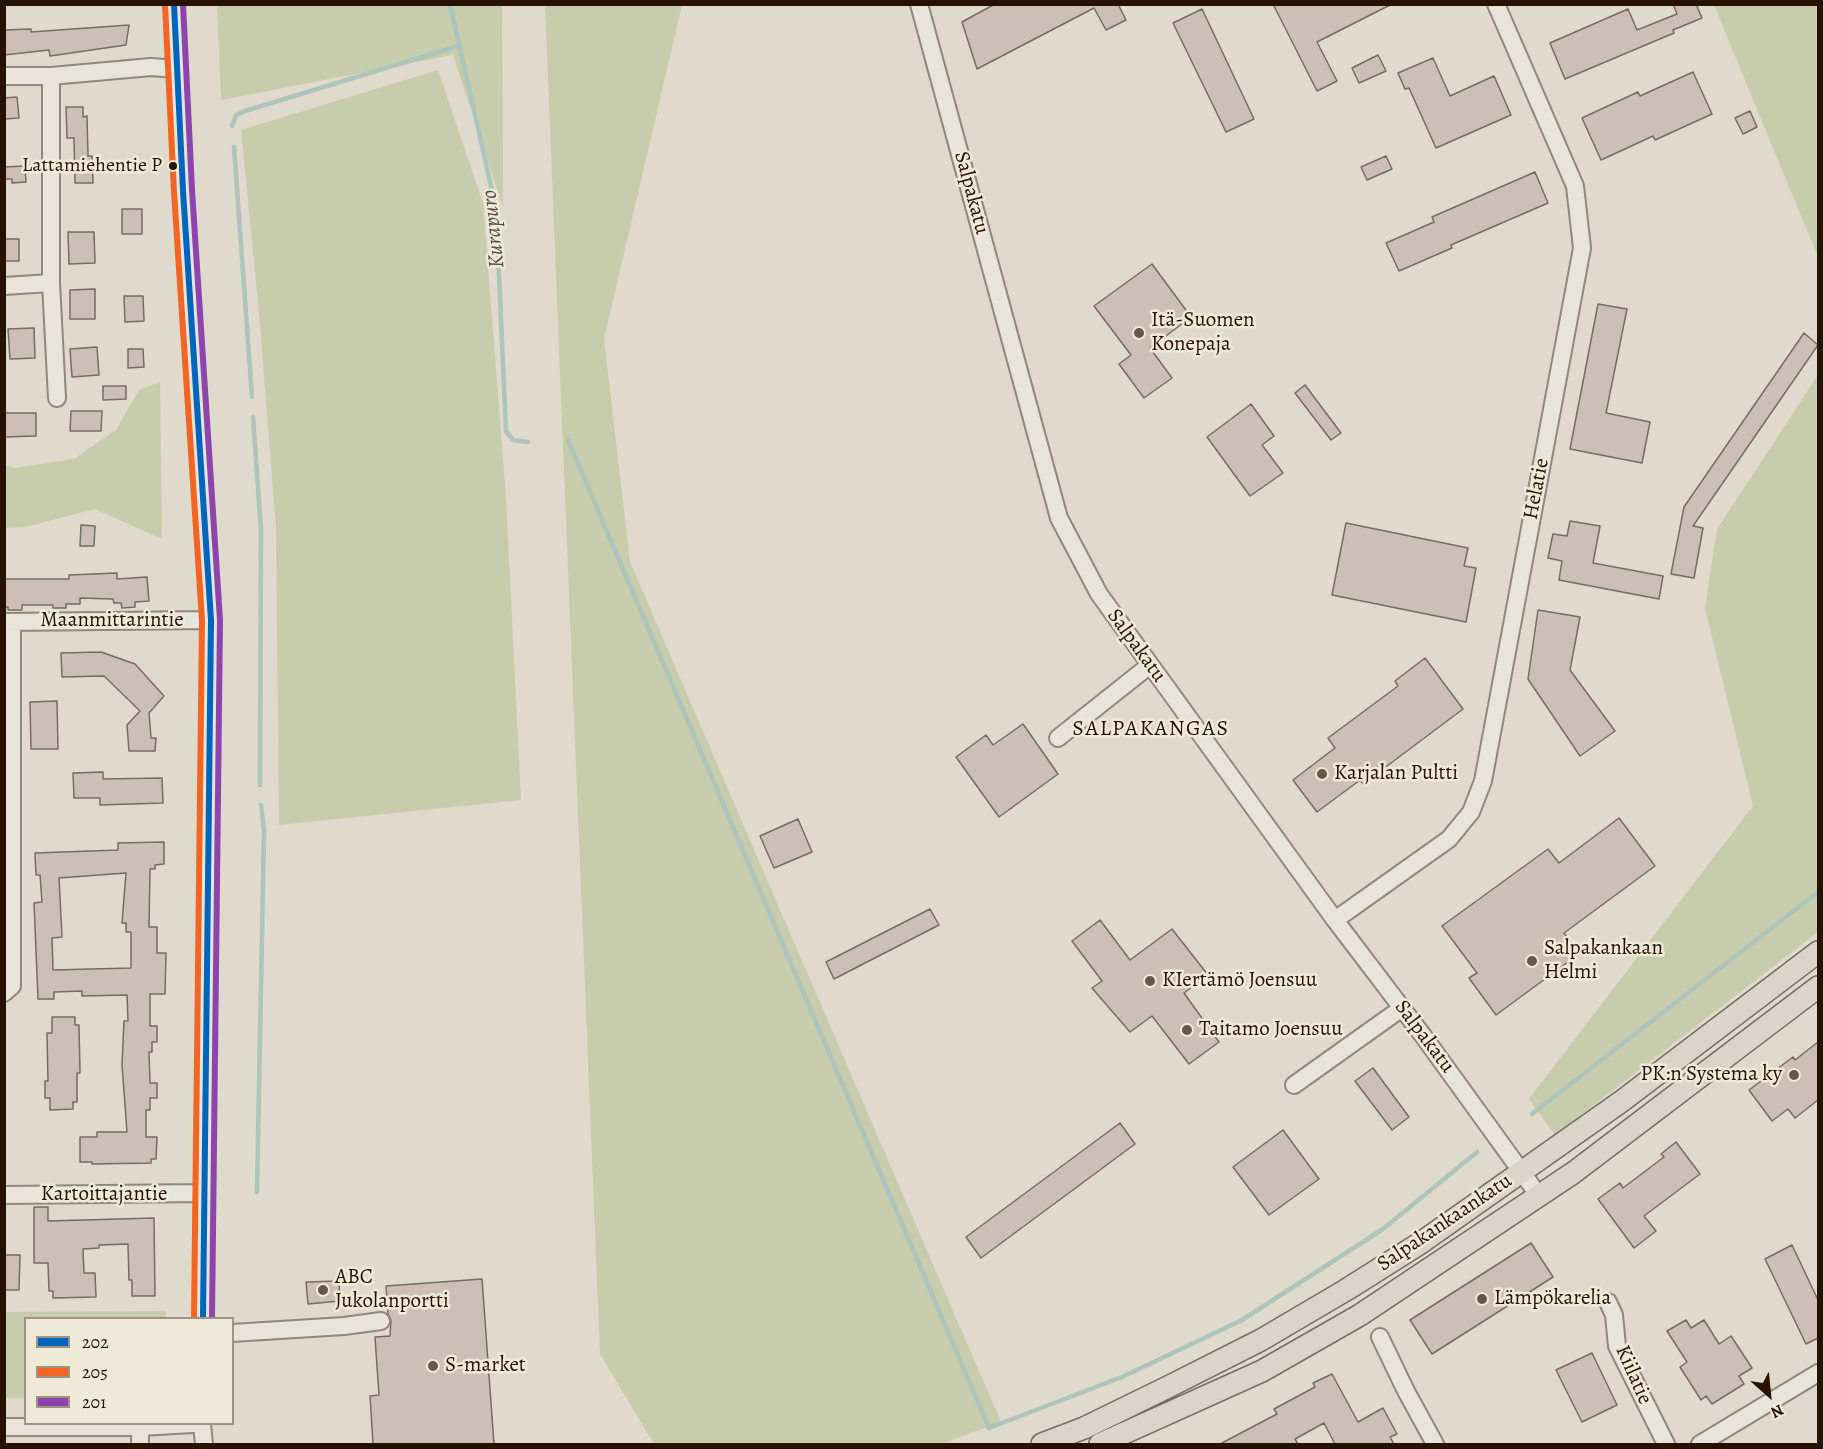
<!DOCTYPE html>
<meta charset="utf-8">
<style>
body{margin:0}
#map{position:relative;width:1823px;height:1449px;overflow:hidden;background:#dfdacb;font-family:Alegreya,serif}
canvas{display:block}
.frame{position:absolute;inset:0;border:6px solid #271100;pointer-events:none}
.legend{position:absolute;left:24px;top:1317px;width:210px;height:108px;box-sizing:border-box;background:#efead8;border:2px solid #9f9382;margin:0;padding:8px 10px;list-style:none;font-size:18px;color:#271100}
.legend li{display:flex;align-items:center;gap:12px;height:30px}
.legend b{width:30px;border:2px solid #9f9382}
.north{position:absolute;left:1739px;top:1365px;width:60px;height:60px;-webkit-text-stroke:4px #efead8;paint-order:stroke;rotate:153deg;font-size:16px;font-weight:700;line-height:24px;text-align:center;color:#271100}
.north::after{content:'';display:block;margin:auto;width:21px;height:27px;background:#271100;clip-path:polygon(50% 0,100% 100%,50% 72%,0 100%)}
</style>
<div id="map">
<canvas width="1823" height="1449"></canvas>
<div class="frame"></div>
<ul class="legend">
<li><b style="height:8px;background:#0065bd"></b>202</li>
<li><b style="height:8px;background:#f26522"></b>205</li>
<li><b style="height:8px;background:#8e44ad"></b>201</li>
</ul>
<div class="north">N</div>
</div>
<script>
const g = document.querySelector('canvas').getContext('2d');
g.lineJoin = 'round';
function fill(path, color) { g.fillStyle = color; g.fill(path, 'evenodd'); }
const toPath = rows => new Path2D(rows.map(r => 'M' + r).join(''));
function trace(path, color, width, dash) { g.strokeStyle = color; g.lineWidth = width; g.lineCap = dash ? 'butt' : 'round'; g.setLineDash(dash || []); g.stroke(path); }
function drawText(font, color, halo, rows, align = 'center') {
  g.font = font + ' Alegreya,serif'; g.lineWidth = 5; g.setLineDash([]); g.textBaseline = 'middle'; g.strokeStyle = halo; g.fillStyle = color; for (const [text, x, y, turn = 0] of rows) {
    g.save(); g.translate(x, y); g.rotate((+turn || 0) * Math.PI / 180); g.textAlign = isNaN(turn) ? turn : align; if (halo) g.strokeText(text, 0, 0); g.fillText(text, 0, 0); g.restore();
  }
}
fill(toPath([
 [217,5,502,5,503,207,453,55,221,100],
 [545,5,682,5,604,339,630,562,1001,1422,941,1444,654,1444,600,1354],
 [1714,5,1818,5,1818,257],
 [438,70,483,203,506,498,521,800,279,825,276,528,259,313,241,130],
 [1818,375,1818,932,1555,1135,1529,1099,1753,806,1705,608,1717,529],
 [160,382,162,539,95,509,25,527,5,528,5,465,15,468,74,459,116,430,139,390],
 [166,1311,166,1318,26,1318,25,1398,5,1398,5,1312]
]), '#c7ccad');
trace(toPath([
 [450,4,496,208,506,431,513,440,528,442],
 [232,126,236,115,245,111,458,46],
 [234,147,252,397],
 [253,417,261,530,260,785],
 [568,440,989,1428,1122,1377,1242,1320,1383,1229,1477,1152],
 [1532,1114,1818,892],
 [257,1192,264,830,261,805]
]), '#adc5ba', 4.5);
const building = toPath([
 [995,4,1118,4,1126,20,1106,30,1094,8,977,69,962,22,995,4],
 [1273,4,1392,4,1317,42,1337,81,1317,91,1273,4],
 [1673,4,1696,4,1702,18,1673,30,1674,33,1565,79,1550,43,1628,9,1637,30,1677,14,1673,4],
 [1202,9,1254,119,1226,132,1173,23,1202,9],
 [129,25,126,45,50,56,49,50,4,55,4,30,31,29,31,32,129,25],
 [1378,55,1386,71,1359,83,1352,68,1378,55],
 [1433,58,1450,96,1494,76,1511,115,1436,148,1409,88,1405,89,1398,73,1433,58],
 [1693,72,1712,114,1655,140,1653,136,1601,160,1582,118,1638,92,1640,96,1693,72],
 [17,97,19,118,5,119,4,98,17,97],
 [66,107,83,107,83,117,87,116,88,156,92,156,93,183,75,183,74,138,67,138,66,107],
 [1750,111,1757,127,1743,134,1735,118,1750,111],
 [1386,156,1392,169,1367,180,1361,167,1386,156],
 [25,166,26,182,12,183,12,179,4,179,4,167,25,166],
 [1535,172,1548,203,1451,245,1452,248,1399,271,1386,243,1434,222,1432,217,1535,172],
 [122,209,142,209,142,234,122,234,122,209],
 [68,232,94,232,95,263,69,264,68,232],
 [4,239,19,239,19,261,4,261,4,239],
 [1152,264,1191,317,1150,348,1172,378,1144,398,1119,364,1131,355,1094,306,1152,264],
 [95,289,95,319,70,319,70,290,95,289],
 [124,296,143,296,144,321,125,322,124,296],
 [1598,304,1627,309,1606,413,1650,422,1642,463,1570,449,1598,304],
 [34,328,35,358,10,359,8,329,34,328],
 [1804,333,1818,345,1693,526,1703,528,1694,578,1671,574,1684,507,1804,333],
 [97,347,99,375,72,377,70,349,97,347],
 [128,349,143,349,144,367,128,368,128,349],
 [1305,385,1341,433,1331,440,1295,393,1305,385],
 [103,386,126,386,126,399,103,400,103,386],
 [1251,404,1274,436,1262,445,1283,473,1250,496,1207,437,1251,404],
 [71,411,102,411,101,431,70,431,71,411],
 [4,413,36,413,36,436,4,437,4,413],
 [1570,521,1600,526,1593,563,1663,576,1659,599,1559,580,1562,561,1548,558,1553,534,1567,536,1570,521],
 [1346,523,1468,548,1464,566,1476,568,1466,622,1332,595,1346,523],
 [81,525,95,526,94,546,80,546,81,525],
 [117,573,117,579,147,577,149,601,135,602,135,607,122,608,121,603,114,603,113,599,80,598,80,604,66,604,66,608,53,608,53,605,22,605,22,610,8,610,8,607,4,607,4,579,69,579,69,575,117,573],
 [1538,610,1580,617,1570,670,1615,731,1580,756,1528,679,1538,610],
 [101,652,135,664,164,696,149,713,151,738,156,738,155,751,129,751,127,725,140,711,104,676,62,677,61,653,101,652],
 [1425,658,1463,709,1363,784,1360,780,1317,812,1293,780,1335,748,1328,738,1398,686,1395,681,1425,658],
 [57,701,58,749,31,749,30,702,57,701],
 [1023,724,1058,774,999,817,956,757,986,735,993,745,1023,724],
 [103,772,103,779,162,778,163,803,100,805,100,798,74,798,73,773,103,772],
 [1619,818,1655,866,1564,933,1579,954,1496,1015,1469,978,1477,973,1442,926,1548,849,1559,863,1619,818],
 [798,819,812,852,774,868,760,836,798,819],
 [164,842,164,864,155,865,155,869,150,869,149,927,157,927,157,953,166,953,165,994,150,994,150,1026,157,1026,157,1042,152,1042,152,1052,149,1052,150,1083,157,1083,157,1098,150,1098,150,1110,146,1110,146,1137,157,1137,156,1159,151,1159,151,1163,92,1164,92,1162,80,1162,80,1137,97,1137,97,1132,127,1132,122,1065,124,1021,128,1021,127,995,82,996,82,991,54,992,54,999,38,999,34,903,42,902,40,875,36,875,35,853,118,850,118,843,164,842],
 [126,873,122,923,126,923,126,932,131,932,131,968,53,970,52,938,62,937,59,878,126,873],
 [930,909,939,925,834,979,826,962,930,909],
 [1100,920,1130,960,1172,929,1208,975,1184,993,1219,1042,1189,1064,1152,1016,1130,1032,1092,988,1102,981,1072,941,1100,920],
 [52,1017,75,1017,75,1025,79,1025,80,1073,77,1073,77,1102,73,1102,73,1109,50,1110,50,1098,45,1098,45,1081,48,1081,47,1033,52,1033,52,1017],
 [1818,1042,1818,1100,1795,1118,1788,1109,1772,1121,1749,1090,1793,1057,1795,1060,1818,1042],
 [1373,1068,1409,1117,1392,1130,1355,1081,1373,1068],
 [1120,1123,1135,1144,981,1258,966,1237,1120,1123],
 [1283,1130,1319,1179,1269,1215,1233,1167,1283,1130],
 [1676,1142,1700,1174,1644,1216,1656,1231,1634,1248,1598,1199,1620,1183,1623,1188,1664,1157,1661,1154,1676,1142],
 [34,1207,48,1207,48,1221,154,1218,155,1296,132,1296,132,1280,129,1280,128,1244,99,1245,99,1248,83,1249,84,1273,95,1273,96,1297,53,1298,53,1291,49,1291,48,1263,34,1263,34,1207],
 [1531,1243,1553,1277,1432,1354,1410,1320,1531,1243],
 [1792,1245,1818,1300,1818,1338,1806,1344,1765,1259,1792,1245],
 [4,1255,20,1255,19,1290,4,1290,4,1255],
 [482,1279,494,1444,373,1444,370,1396,379,1395,375,1337,390,1336,391,1320,388,1314,386,1286,482,1279],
 [339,1281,340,1301,308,1304,306,1282,339,1281],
 [1686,1320,1691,1328,1704,1320,1719,1344,1731,1336,1752,1368,1739,1376,1744,1384,1712,1404,1706,1396,1701,1400,1680,1367,1687,1362,1667,1331,1686,1320],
 [1592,1353,1617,1405,1582,1422,1556,1370,1592,1353],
 [1332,1374,1358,1422,1383,1408,1397,1434,1390,1437,1394,1444,1335,1444,1324,1423,1295,1439,1298,1444,1220,1444,1277,1414,1274,1409,1315,1387,1313,1383,1332,1374]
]);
fill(building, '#cdbfb6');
trace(building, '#736d62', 1.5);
const minor = toPath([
 [174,4,183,191,211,620,203,1318],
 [919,4,1059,518,1099,594,1335,920,1424,1037,1539,1196],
 [4,76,51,76,151,67,177,69],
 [51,76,51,283,57,398],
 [4,286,51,283],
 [4,622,211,620],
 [1058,738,1150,665],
 [1335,920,1449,839,1471,812,1483,781,1582,248,1575,186,1496,4],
 [4,993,12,986,12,622],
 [1294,1085,1402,1008],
 [4,1195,203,1193],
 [1608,1302,1614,1315,1617,1346,1666,1444],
 [232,1333,344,1326,381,1321],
 [1380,1337,1406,1391,1435,1444],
 [202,1424,204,1444],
 [4,1427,140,1427],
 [140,1444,140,1427,193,1424],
 [1700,1444,1818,1373]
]);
const major = toPath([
 [1042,1444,1084,1428,1168,1387,1261,1340,1346,1290,1422,1242,1622,1101,1818,952],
 [1100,1444,1262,1371,1360,1315,1573,1173,1818,987]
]);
trace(minor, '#8e887d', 20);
trace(major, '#736d62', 24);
trace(minor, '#e7e4dc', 16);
trace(major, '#dbd4c8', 21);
trace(toPath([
 [174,4,183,191,211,620,203,1318]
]), '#0065bd', 6);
trace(toPath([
 [165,4,174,192,202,620,194,1318]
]), '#f26522', 6);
trace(toPath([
 [183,4,192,190,220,620,212,1318]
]), '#8e44ad', 6);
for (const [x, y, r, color] of [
 [173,166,5,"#271100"],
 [1139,333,6,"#675747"],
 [1322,774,6,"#675747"],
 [1532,961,6,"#675747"],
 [1150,981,6,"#675747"],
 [1187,1030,6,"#675747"],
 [1794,1075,6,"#675747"],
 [323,1290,6,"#675747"],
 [1482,1299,6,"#675747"],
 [433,1366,6,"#675747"]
]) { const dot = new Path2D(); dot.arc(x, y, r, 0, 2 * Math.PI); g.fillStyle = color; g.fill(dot); trace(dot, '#efead8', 2); }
drawText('20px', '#271100', '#efead8', [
 ["Lattamiehentie P",162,166]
], 'right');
drawText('21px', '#271100', '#efead8', [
 ["Salpakatu",971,193,75],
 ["Helatie",1537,489,-79],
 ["Maanmittarintie",112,621],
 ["Salpakatu",1136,646,54],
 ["Salpakatu",1424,1037,53],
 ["Kartoittajantie",104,1195],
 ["Salpakankaankatu",1445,1223,-34],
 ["Kiilatie",1633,1375,66]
]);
drawText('21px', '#271100', '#efead8', [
 ["Itä-Suomen",1151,321],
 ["Konepaja",1151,345],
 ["Karjalan Pultti",1334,774],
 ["Salpakankaan",1544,949],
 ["Helmi",1544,973],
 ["KIertämö Joensuu",1162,981],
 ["Taitamo Joensuu",1199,1030],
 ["PK:n Systema ky",1782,1075,"right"],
 ["ABC",335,1278],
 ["Jukolanportti",335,1302],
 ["Lämpökarelia",1494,1299],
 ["S-market",445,1366]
], 'left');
drawText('italic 22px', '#4e4d3f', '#efead8', [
 ["Kurapuro",494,229,-96]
]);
g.letterSpacing = '1.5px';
drawText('22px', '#271100', '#efead8', [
 ["SALPAKANGAS",1151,730]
]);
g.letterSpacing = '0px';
</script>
